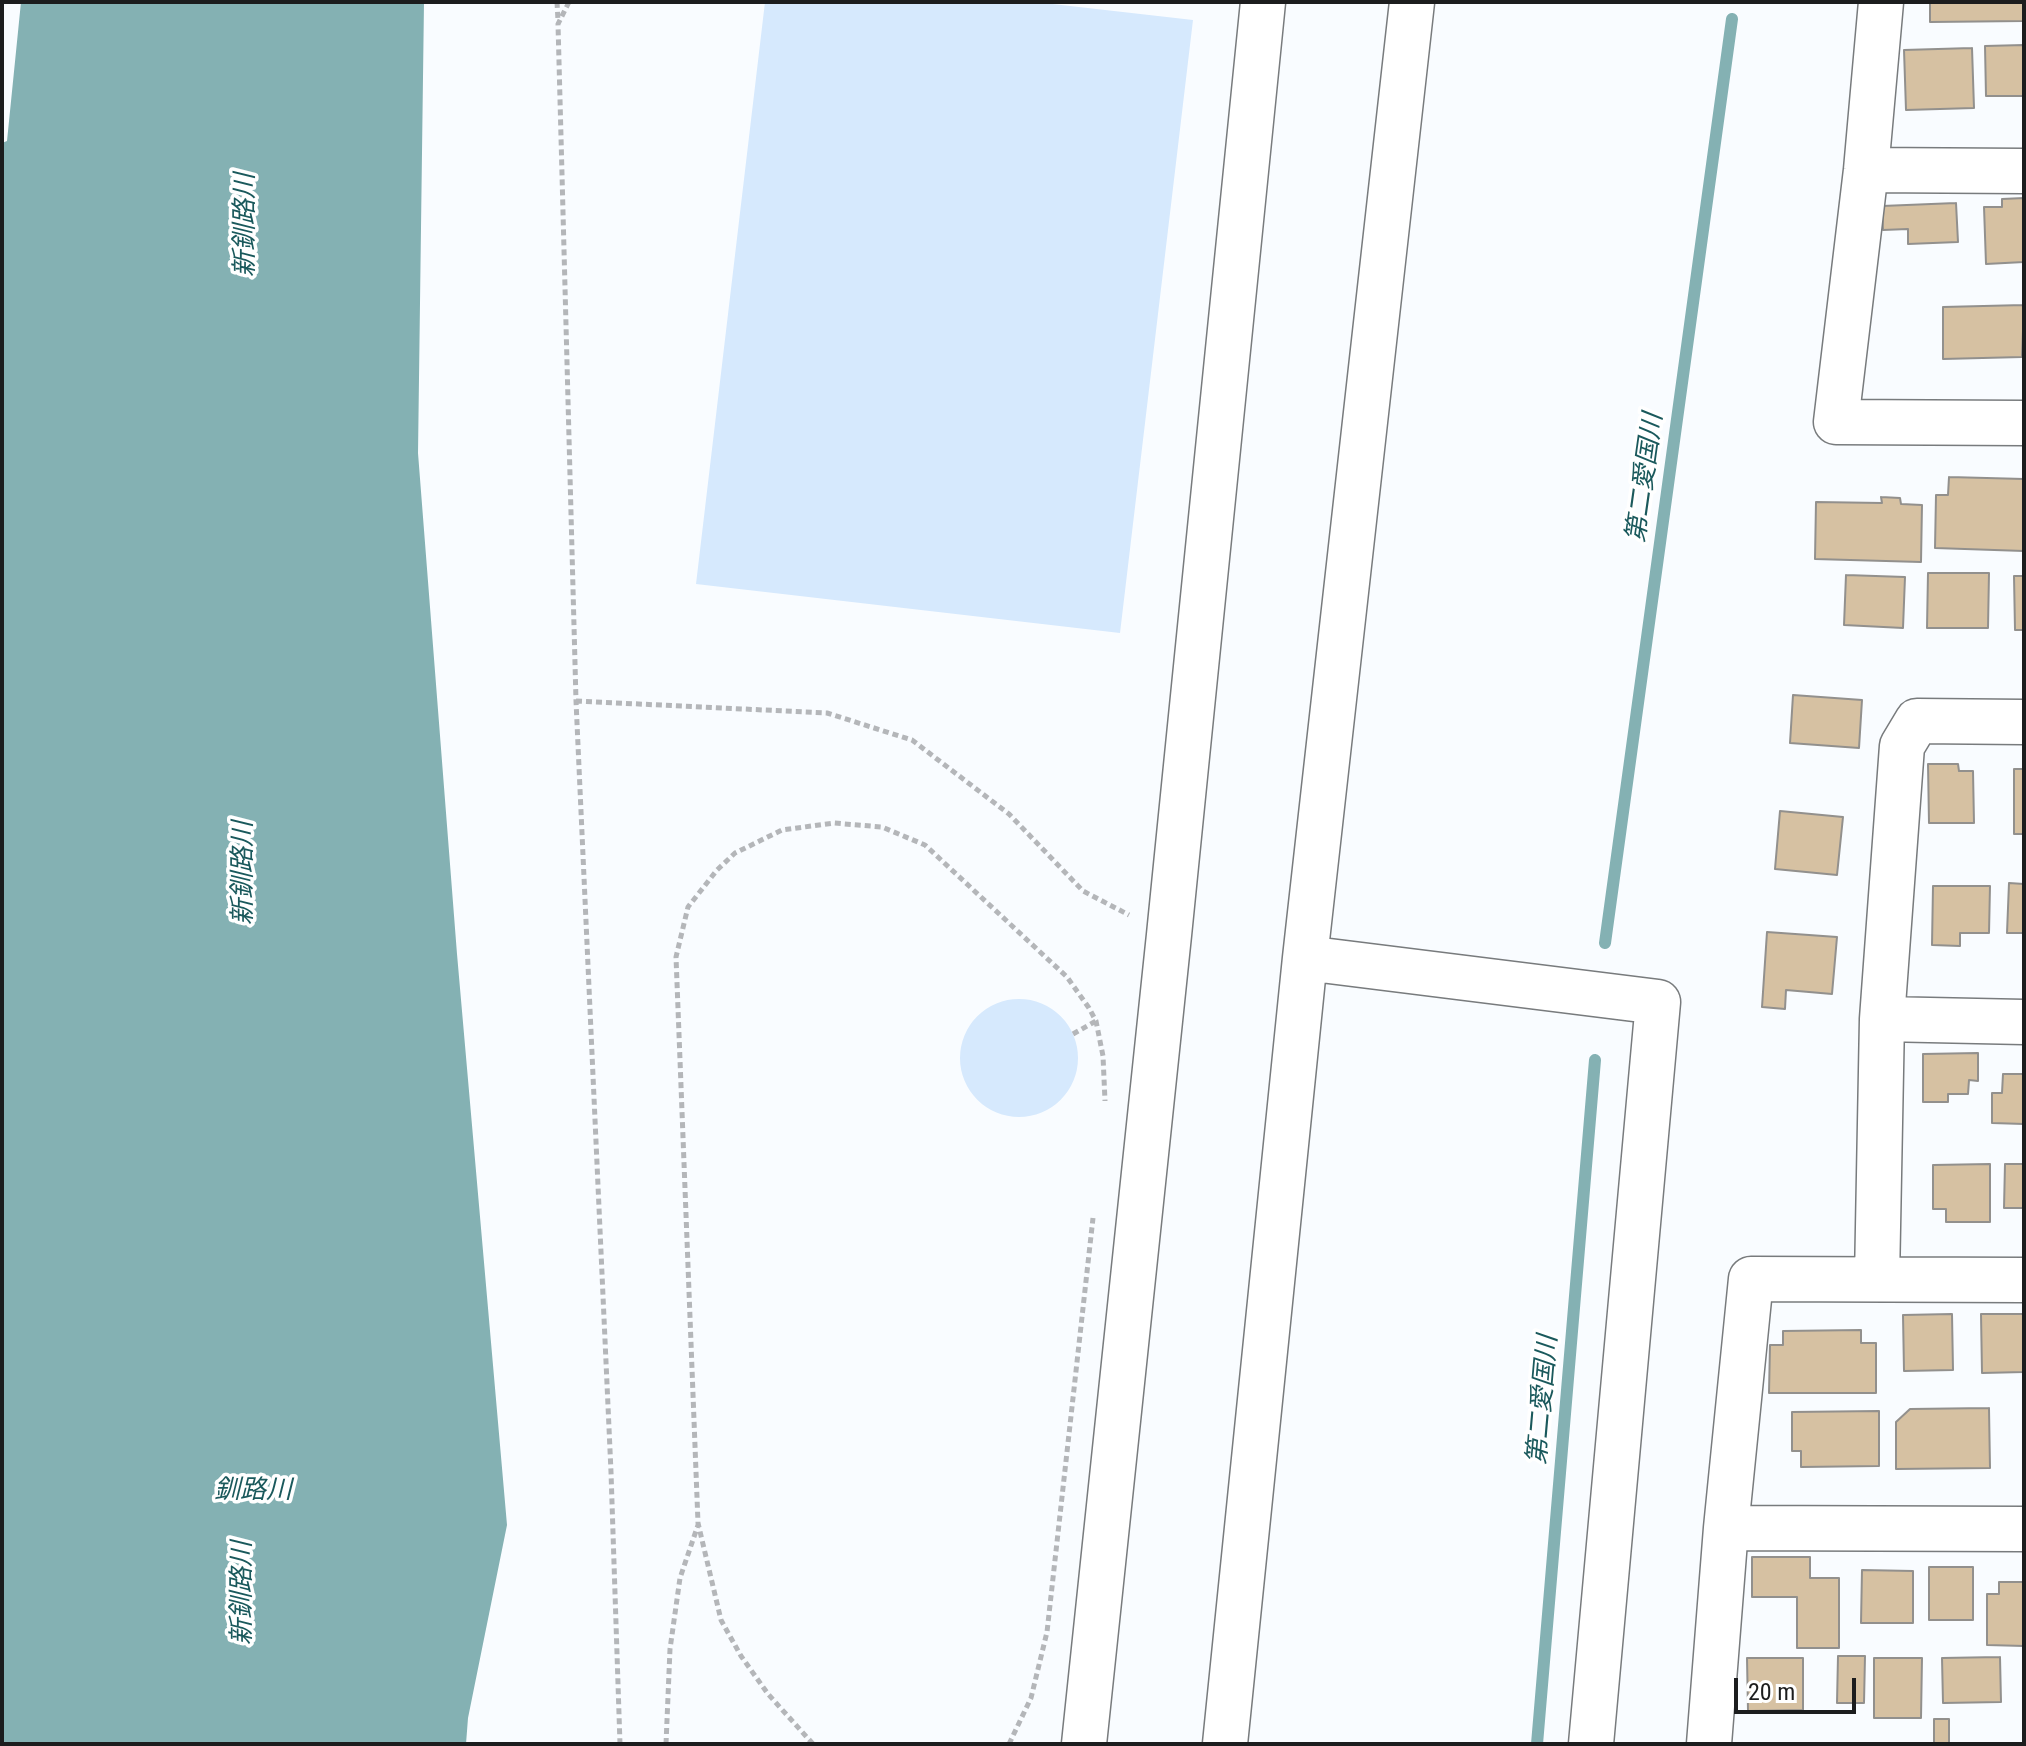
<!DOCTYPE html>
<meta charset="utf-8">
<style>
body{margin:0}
#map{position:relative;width:2026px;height:1746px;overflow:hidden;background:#f9fcff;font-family:"Roboto Condensed",sans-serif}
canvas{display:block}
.frame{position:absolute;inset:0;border:4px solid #1c1d1e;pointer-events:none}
.scale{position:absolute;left:1734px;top:1678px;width:122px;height:36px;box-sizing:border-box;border:4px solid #1c1d1e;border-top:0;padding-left:10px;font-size:24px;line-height:28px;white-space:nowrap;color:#1c1d1e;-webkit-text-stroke:6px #fff;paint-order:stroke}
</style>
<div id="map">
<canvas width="2026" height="1746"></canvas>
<div class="frame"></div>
<div class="scale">20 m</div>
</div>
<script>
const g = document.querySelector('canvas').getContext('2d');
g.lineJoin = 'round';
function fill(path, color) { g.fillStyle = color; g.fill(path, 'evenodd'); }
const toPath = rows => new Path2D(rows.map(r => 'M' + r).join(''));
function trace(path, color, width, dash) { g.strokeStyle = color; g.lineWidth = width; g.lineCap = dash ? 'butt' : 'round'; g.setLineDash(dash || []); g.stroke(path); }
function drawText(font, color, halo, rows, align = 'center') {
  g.font = font + ' "Roboto Condensed","Noto Sans JP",sans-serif'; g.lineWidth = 7; g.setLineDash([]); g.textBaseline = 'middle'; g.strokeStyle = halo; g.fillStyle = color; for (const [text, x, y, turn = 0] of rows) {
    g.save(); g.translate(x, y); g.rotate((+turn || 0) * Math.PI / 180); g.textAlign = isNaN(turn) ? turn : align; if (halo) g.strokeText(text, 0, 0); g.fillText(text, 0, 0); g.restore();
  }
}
fill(toPath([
 [765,2,1035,2,1193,20,1120,633,696,584],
 '960 1058a59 59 0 1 1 118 0a59 59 0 1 1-118 0Z'
]), '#d6e9fd');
fill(toPath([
 [21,2,424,2,418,453,457,954,507,1525,468,1718,466,1744,2,1744,2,143,7,141]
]), '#84b1b3');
trace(toPath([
 [1605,943,1732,19],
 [1537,1744,1595,1060]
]), '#84b1b3', 12);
const building = toPath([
 [1930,2,2024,2,2024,21,1930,22,1930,2],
 [2024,45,2024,96,1986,96,1985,46,2024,45],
 [1972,48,1974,108,1906,110,1904,50,1972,48],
 [2024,198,2024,262,1986,264,1984,207,2002,207,2002,199,2024,198],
 [1956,203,1958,242,1908,244,1908,229,1883,230,1882,206,1956,203],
 [2024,305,2022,357,1943,359,1943,307,2024,305],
 [1949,477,2024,479,2024,551,1935,548,1936,495,1948,495,1949,477],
 [1881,497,1900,498,1901,504,1922,505,1921,562,1815,559,1816,502,1882,503,1881,497],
 [1928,573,1989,573,1988,628,1927,628,1928,573],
 [1846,575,1905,577,1903,628,1844,625,1846,575],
 [2014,576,2024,576,2024,630,2015,630,2014,576],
 [1793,695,1862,700,1859,748,1790,743,1793,695],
 [1928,764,1958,764,1959,771,1973,771,1974,823,1929,823,1928,764],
 [2014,769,2024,769,2024,834,2014,834,2014,769],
 [1780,811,1843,817,1837,875,1775,869,1780,811],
 [2009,883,2024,884,2024,933,2007,933,2009,883],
 [1933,886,1990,886,1989,933,1960,933,1960,946,1932,945,1933,886],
 [1767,932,1837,937,1832,994,1786,990,1785,1009,1762,1007,1767,932],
 [1978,1053,1978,1081,1969,1080,1968,1094,1948,1094,1948,1102,1923,1102,1923,1054,1978,1053],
 [2003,1074,2024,1074,2024,1124,1992,1123,1992,1093,2002,1093,2003,1074],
 [1990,1164,1990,1222,1946,1222,1946,1209,1933,1209,1933,1165,1990,1164],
 [2005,1164,2024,1164,2024,1208,2004,1208,2005,1164],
 [1952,1314,1953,1370,1904,1371,1903,1315,1952,1314],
 [1981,1314,2024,1314,2024,1372,1982,1373,1981,1314],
 [1861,1330,1861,1343,1876,1343,1876,1393,1769,1393,1770,1345,1783,1345,1783,1331,1861,1330],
 [1989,1408,1990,1468,1896,1469,1896,1422,1910,1409,1989,1408],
 [1879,1411,1879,1466,1801,1467,1801,1451,1792,1451,1792,1412,1879,1411],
 [1752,1557,1810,1557,1810,1578,1839,1578,1839,1648,1797,1648,1797,1597,1752,1597,1752,1557],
 [1929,1567,1973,1567,1973,1620,1929,1620,1929,1567],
 [1862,1570,1913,1571,1913,1623,1861,1623,1862,1570],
 [1999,1582,2024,1582,2024,1646,1987,1645,1987,1594,1999,1594,1999,1582],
 [1838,1656,1865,1656,1864,1703,1837,1703,1838,1656],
 [2000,1657,2001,1702,1943,1703,1942,1658,2000,1657],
 [1747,1658,1803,1658,1803,1710,1748,1711,1747,1658],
 [1874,1658,1922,1658,1921,1718,1874,1718,1874,1658],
 [1934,1719,1949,1719,1949,1744,1934,1744,1934,1719]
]);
fill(building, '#d6c1a2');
trace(building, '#92908d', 2);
const minor = toPath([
 [1881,2,1866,170,1836,422,2024,423],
 [1866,170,2024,171],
 [1305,958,1658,1002,1591,1744],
 [1882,1019,1902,746,1917,721,2024,722],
 [1877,1279,1882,1019,2024,1022],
 [1726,1528,2024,1529],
 [1084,1744,1169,935,1263,2],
 [1225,1744,1305,958,1412,2],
 [1709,1744,1726,1528,1751,1279,2024,1280]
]);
trace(minor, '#787b7d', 47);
trace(toPath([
 [557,2,558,21],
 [569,2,558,24,576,701,611,1472,620,1744],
 [576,701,827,713,912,740,1009,814,1083,891,1129,915],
 [1073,1034,1096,1021],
 [666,1744,670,1649,680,1578,698,1525],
 [813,1744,768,1694,741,1656,721,1620,698,1523,676,957,688,907,717,870,735,853,782,830,834,823,882,827,925,845,1067,977,1089,1008,1096,1021,1103,1056,1105,1101],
 [1009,1744,1031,1698,1047,1632,1093,1218]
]), '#b4b6b9', 5, [6, 4]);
trace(minor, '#fff', 44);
drawText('italic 26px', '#1a595c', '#fff', [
 ["新釧路川",246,225,-90],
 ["第二愛国川",1646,478,-82],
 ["新釧路川",244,873,-90],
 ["第二愛国川",1544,1400,-85],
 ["釧路川",253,1491],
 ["新釧路川",243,1593,-90]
]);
</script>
